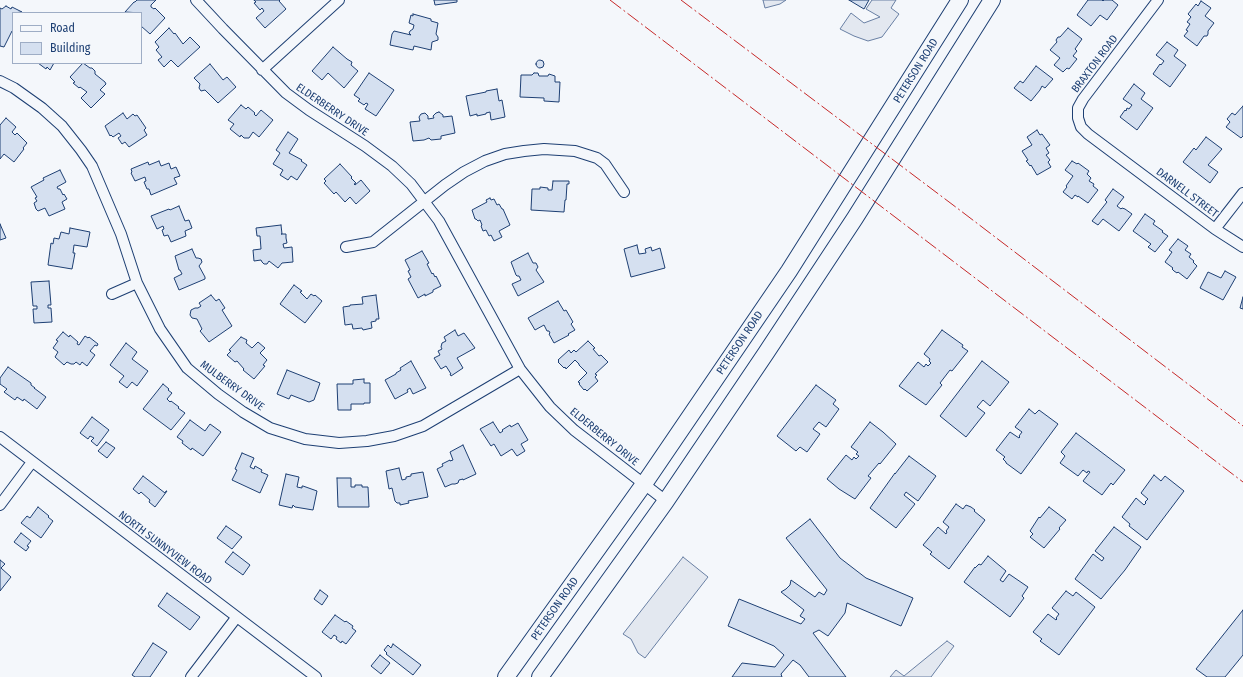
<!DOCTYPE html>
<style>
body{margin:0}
#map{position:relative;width:1243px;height:677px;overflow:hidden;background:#f4f7fb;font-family:"Fira Sans Condensed",sans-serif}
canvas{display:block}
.legend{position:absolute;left:12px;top:12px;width:130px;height:52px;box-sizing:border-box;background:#f4f7fb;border:1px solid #9eadc5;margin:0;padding:5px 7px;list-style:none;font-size:12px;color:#1d3f73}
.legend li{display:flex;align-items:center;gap:8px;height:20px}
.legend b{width:20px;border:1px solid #9eadc5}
</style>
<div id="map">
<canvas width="1243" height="677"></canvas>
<ul class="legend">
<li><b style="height:5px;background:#f4f7fb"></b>Road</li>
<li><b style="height:11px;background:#d5e0f0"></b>Building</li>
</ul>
</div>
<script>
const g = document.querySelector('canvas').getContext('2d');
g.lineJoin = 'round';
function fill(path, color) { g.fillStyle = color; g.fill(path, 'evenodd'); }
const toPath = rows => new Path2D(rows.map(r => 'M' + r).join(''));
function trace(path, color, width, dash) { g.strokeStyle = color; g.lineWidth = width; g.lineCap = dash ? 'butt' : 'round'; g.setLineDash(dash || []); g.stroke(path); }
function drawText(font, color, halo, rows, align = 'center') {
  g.font = font + ' "Fira Sans Condensed",sans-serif'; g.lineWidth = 3; g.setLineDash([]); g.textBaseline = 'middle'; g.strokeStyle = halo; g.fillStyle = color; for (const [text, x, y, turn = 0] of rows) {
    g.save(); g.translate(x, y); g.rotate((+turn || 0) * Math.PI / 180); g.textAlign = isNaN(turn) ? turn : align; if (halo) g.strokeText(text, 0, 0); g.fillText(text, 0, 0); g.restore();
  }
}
const parking = toPath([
 [763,0,786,0,780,4,765,8,763,0],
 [872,0,896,0,891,8,899,14,882,37,868,41,854,36,840,29,851,13,864,23,880,17,866,9,872,0],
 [683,557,708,577,645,658,638,653,631,639,623,634,683,557],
 [947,641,954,646,931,677,890,677,896,670,904,676,947,641]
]);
fill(parking, '#e3e8f0');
trace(parking, '#687fa3', 1);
const building = toPath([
 [137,0,156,0,151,5,151,7,154,9,155,8,165,18,150,34,141,26,141,13,125,12,134,2,135,2,137,0],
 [254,0,280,0,279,1,286,9,265,28,256,18,264,11,262,8,260,10,254,3,256,2,254,0],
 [434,0,457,0,457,2,435,5,434,0],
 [849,0,869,0,864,9,849,0],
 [1088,0,1102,0,1103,1,1104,0,1112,0,1118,5,1107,20,1100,15,1091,26,1077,15,1088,0],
 [1201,1,1211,8,1205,16,1214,23,1208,31,1208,34,1207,36,1204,36,1197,46,1184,36,1188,31,1186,30,1190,24,1187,22,1191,17,1188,14,1196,4,1198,6,1201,1],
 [6,6,11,9,12,7,22,12,13,13,13,32,12,31,4,47,0,46,0,8,2,9,6,6],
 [413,14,431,19,431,21,438,23,436,34,438,37,438,40,432,42,431,50,414,46,413,50,390,45,392,34,394,31,411,35,409,33,410,31,413,29,414,25,409,23,411,15,413,16,413,14],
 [169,28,174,34,175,33,183,44,190,37,200,47,178,67,171,60,164,67,158,60,162,57,156,50,159,47,155,42,169,28],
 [1068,28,1082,39,1075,49,1077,51,1073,56,1077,59,1069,69,1067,68,1063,72,1054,65,1060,58,1050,50,1057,42,1056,40,1058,37,1060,37,1068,28],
 [1167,42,1178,50,1174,56,1186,65,1170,87,1153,74,1160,64,1161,65,1164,61,1156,55,1167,42],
 [333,47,347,59,352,62,351,65,358,71,344,88,328,73,322,80,312,71,333,47],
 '536 64a4 4 0 1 1 8 0a4 4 0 1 1-8 0Z',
 [38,63,54,63,50,70,47,67,46,69,38,63],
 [83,63,90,68,92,68,95,71,95,74,105,82,106,84,100,90,105,94,91,108,81,98,87,92,80,87,79,88,73,83,75,82,70,77,83,63],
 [210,64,223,80,227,77,236,87,218,103,205,90,201,91,199,88,200,84,194,78,210,64],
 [1036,66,1053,79,1045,88,1042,86,1040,90,1031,101,1014,88,1020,81,1023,83,1036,66],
 [369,73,394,90,376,116,365,109,368,104,366,103,364,105,358,101,360,99,354,95,369,73],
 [534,73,538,73,539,76,548,76,549,74,555,76,555,82,560,82,559,102,544,101,544,98,520,97,521,75,532,75,534,73],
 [1134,84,1145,93,1141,99,1153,108,1137,130,1120,117,1125,110,1126,111,1127,108,1129,109,1132,105,1123,99,1134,84],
 [497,89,499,101,502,100,505,117,491,120,490,112,486,113,486,114,477,116,477,114,470,116,466,96,486,92,486,91,497,89],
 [241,105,246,109,248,107,255,113,254,114,256,116,261,110,273,120,259,137,253,132,249,138,244,138,241,135,240,137,230,129,234,124,228,120,241,105],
 [1243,106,1243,136,1241,138,1226,127,1230,122,1227,119,1232,113,1235,115,1243,106],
 [439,112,443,115,443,117,452,116,455,133,441,136,441,139,431,140,429,138,424,140,413,141,410,122,420,121,419,117,421,114,425,113,428,116,428,119,434,118,433,116,436,113,439,112],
 [123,113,127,119,133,114,135,116,137,115,146,128,144,130,147,135,129,147,125,142,122,144,118,138,121,136,119,133,113,137,111,135,110,136,105,126,123,113],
 [6,118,16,127,12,132,15,135,17,133,27,143,23,148,24,149,14,162,4,154,0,159,0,125,6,118],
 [1037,130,1040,135,1042,134,1050,145,1046,148,1049,153,1046,155,1050,160,1048,162,1051,167,1037,175,1031,165,1030,166,1028,163,1026,161,1028,160,1022,151,1032,145,1027,137,1037,130],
 [288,132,298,139,289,153,302,160,301,161,307,165,297,180,291,176,288,180,280,175,283,170,273,164,280,153,276,150,288,132],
 [1206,137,1222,149,1208,165,1218,172,1210,183,1183,162,1194,148,1196,150,1206,137],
 [159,161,161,166,169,163,171,169,176,167,180,176,174,178,177,184,151,195,149,189,147,189,144,182,146,181,145,177,135,181,131,173,132,172,131,169,148,162,149,165,159,161],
 [1072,161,1077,164,1078,163,1089,171,1087,174,1091,178,1089,181,1094,184,1093,186,1098,190,1088,203,1078,196,1078,197,1075,195,1072,199,1063,192,1067,187,1066,186,1073,176,1065,170,1072,161],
 [340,164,352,177,351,178,356,183,354,184,355,185,361,180,370,191,356,204,350,197,345,202,336,192,334,194,324,183,326,181,324,179,340,164],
 [60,170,66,182,57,187,58,189,60,189,63,195,64,194,67,199,62,202,65,209,49,216,45,208,38,211,36,209,34,203,37,201,35,198,37,197,31,187,44,180,43,178,60,170],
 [553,181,569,181,569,184,567,184,566,200,565,200,564,212,531,210,532,189,540,189,540,187,548,188,548,190,552,190,553,181],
 [1113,189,1124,197,1117,206,1121,209,1122,208,1125,209,1132,214,1119,231,1103,219,1098,225,1092,221,1107,202,1105,200,1113,189],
 [490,198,491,200,494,199,497,205,499,204,502,209,503,209,510,225,499,231,502,237,494,241,491,235,489,236,486,230,483,231,481,226,482,225,480,220,478,221,476,219,475,219,472,210,487,202,486,200,490,198],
 [179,206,185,221,189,220,192,228,185,231,186,236,171,242,168,235,164,236,162,230,164,229,163,226,157,229,151,216,169,209,170,210,179,206],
 [1145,214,1155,221,1153,224,1163,231,1162,232,1168,236,1155,252,1148,247,1151,244,1133,231,1145,214],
 [0,224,6,238,0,240,0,224],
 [281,225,282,234,281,234,286,234,286,238,287,243,283,244,284,248,292,247,293,262,282,263,278,268,269,261,267,264,264,264,262,262,261,260,254,261,253,250,261,249,260,236,257,236,256,228,281,225],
 [70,228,90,232,87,247,74,245,73,253,75,253,72,269,48,265,51,243,53,244,54,238,59,239,61,232,69,234,70,228],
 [1178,239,1188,246,1185,250,1191,254,1189,257,1194,261,1193,262,1197,266,1187,279,1178,272,1177,273,1174,271,1172,269,1173,268,1165,262,1172,252,1169,250,1178,239],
 [637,245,639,254,646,253,645,249,651,247,652,251,660,248,665,268,631,277,624,249,637,245],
 [192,249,196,258,198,258,201,259,202,262,199,266,205,277,205,279,179,290,174,278,182,274,180,270,179,270,175,256,192,249],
 [422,251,429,263,427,264,432,274,433,273,435,277,436,276,441,286,433,290,433,292,425,296,425,294,418,298,408,279,411,277,408,271,410,270,405,260,422,251],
 [528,253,533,263,536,263,538,267,536,270,544,282,518,296,512,284,521,280,519,276,517,276,516,275,511,262,528,253],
 [1225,271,1236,277,1223,300,1200,288,1208,272,1221,278,1225,271],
 [49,281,51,305,48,305,48,308,51,308,52,322,34,323,33,309,37,309,37,306,33,306,31,282,49,281],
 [294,285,302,291,300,292,307,299,311,294,314,296,315,295,322,301,305,323,280,304,294,285],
 [211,295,216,301,219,299,225,308,222,310,232,326,209,342,200,331,202,329,197,319,192,318,190,315,191,310,195,308,198,308,201,306,199,303,211,295],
 [376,295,379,319,376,319,376,321,371,322,372,328,363,330,362,328,353,329,352,324,345,325,343,307,350,306,350,305,363,304,362,297,376,295],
 [1243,297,1243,309,1240,308,1243,297],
 [558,301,564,311,566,310,573,322,571,324,575,330,568,334,569,335,554,343,549,334,550,333,549,331,547,331,544,325,535,330,528,318,558,301],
 [455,330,458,336,464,333,475,348,457,358,463,368,451,376,450,374,451,374,446,366,441,369,434,358,440,355,438,351,442,349,441,347,442,343,446,341,444,337,455,330],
 [942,330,963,345,962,347,968,351,952,371,950,370,940,383,942,385,926,405,899,386,918,362,924,367,926,364,928,366,931,363,929,361,930,359,924,354,942,330],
 [63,332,69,337,70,335,78,342,77,344,79,345,85,336,88,338,89,337,98,344,97,346,95,345,90,351,95,355,87,366,82,362,80,365,76,362,74,364,71,364,67,362,64,365,55,357,58,352,53,348,58,341,56,340,63,332],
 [241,337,247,340,246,343,252,348,258,342,265,348,260,353,267,360,263,365,265,366,254,379,243,370,244,369,237,361,235,362,227,355,231,351,229,350,241,337],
 [588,341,595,348,593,349,599,356,601,355,608,362,595,374,597,375,595,377,598,381,587,391,585,389,584,390,579,384,580,383,578,382,587,373,579,365,579,364,575,360,566,369,565,367,564,368,558,362,559,361,558,360,569,350,571,353,574,350,576,352,588,341],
 [126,343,137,352,132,359,148,371,137,386,132,382,127,388,119,382,124,376,110,365,126,343],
 [411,361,426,388,413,394,410,388,407,390,408,392,395,399,385,380,396,374,396,373,401,370,400,368,411,361],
 [982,361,1009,382,990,406,983,400,978,406,977,407,985,413,966,437,940,416,982,361],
 [8,367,31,383,31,385,35,388,34,388,46,397,37,409,24,399,23,401,17,397,15,400,4,392,7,389,0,384,0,378,8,367],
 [287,370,320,383,314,400,309,402,291,395,289,399,277,394,287,370],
 [364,379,364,383,370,383,370,403,364,403,364,404,351,404,351,410,338,410,337,384,353,384,353,380,364,379],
 [163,384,169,389,168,390,172,393,167,399,170,402,171,401,179,407,178,408,185,413,171,430,143,409,163,384],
 [816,385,836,400,833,404,839,409,826,427,819,422,818,423,813,429,820,434,807,452,800,447,796,451,777,436,816,385],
 [1029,409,1035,414,1039,410,1058,424,1021,474,1006,463,1006,462,1003,459,1005,457,996,450,1010,432,1019,438,1020,437,1019,436,1022,432,1015,427,1029,409],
 [92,417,109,430,97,446,91,441,94,438,90,436,88,439,80,433,92,417],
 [190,420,205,431,210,424,221,432,203,456,192,448,191,450,182,443,183,441,177,437,190,420],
 [493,422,500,433,503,431,502,430,510,425,511,427,518,423,528,440,521,444,525,451,517,456,512,449,501,456,494,444,491,446,480,429,493,422],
 [870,422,883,432,896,444,880,464,879,463,868,476,871,478,855,499,839,489,827,479,846,455,852,460,854,457,856,459,859,456,856,454,858,452,851,447,870,422],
 [1076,433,1125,470,1113,485,1111,483,1102,495,1083,481,1090,472,1088,471,1087,473,1083,470,1078,476,1060,463,1065,456,1061,452,1076,433],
 [106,442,115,448,107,458,98,451,106,442],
 [463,445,476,474,463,480,463,479,459,480,458,483,455,484,452,484,445,487,437,469,443,466,442,464,450,460,450,461,453,460,450,452,463,445],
 [242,453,254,458,250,467,254,469,255,466,262,470,261,472,268,475,260,493,232,480,237,470,235,469,242,453],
 [909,456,936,476,918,501,906,492,904,495,915,504,896,528,870,508,895,473,895,474,909,456],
 [399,468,402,480,406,479,406,477,411,476,411,474,423,472,428,497,408,501,409,503,400,505,400,503,397,503,395,501,392,488,389,489,386,471,399,468],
 [286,474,299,477,297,487,302,488,302,486,303,486,317,491,313,510,295,507,293,505,292,508,279,505,286,474],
 [1154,475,1161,481,1165,476,1184,491,1147,540,1129,526,1130,524,1122,517,1136,498,1144,505,1146,503,1145,502,1148,499,1141,493,1154,475],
 [143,476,165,493,166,491,167,491,155,507,149,502,150,500,141,492,139,494,133,489,143,476],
 [337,478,351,478,351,487,355,487,355,485,362,485,362,487,368,487,369,507,338,507,337,478],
 [956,504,963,509,966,505,971,507,975,510,974,511,985,520,949,569,930,554,932,552,923,545,938,527,946,534,947,532,946,531,949,527,943,522,956,504],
 [38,507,49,516,48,517,53,521,41,538,21,523,27,516,30,518,38,507],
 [1049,507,1066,520,1059,528,1060,529,1044,548,1030,537,1033,534,1030,531,1039,517,1040,518,1049,507],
 [810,519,840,558,866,578,913,598,901,626,847,603,845,613,828,636,819,630,813,633,846,677,809,677,800,665,793,660,781,674,782,677,732,677,742,663,775,667,784,655,774,646,728,626,739,599,801,624,805,619,800,616,804,610,781,592,786,589,790,585,791,580,815,597,819,592,824,595,827,590,786,538,810,519],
 [226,526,242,537,232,549,217,538,226,526],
 [1114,527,1141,547,1125,570,1101,599,1075,579,1093,554,1102,561,1104,558,1095,551,1114,527],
 [21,533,31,541,27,546,29,547,26,551,14,542,21,533],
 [233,552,250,565,243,575,225,562,233,552],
 [988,556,1006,571,1000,580,1003,582,1009,574,1028,587,1022,596,1024,598,1010,617,964,582,975,567,975,568,979,564,981,565,988,556],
 [0,560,5,564,1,568,11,577,0,591,0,560],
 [320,590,328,596,322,605,314,599,320,590],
 [1066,591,1073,596,1076,592,1095,607,1059,655,1040,641,1042,639,1033,632,1048,614,1056,620,1057,619,1056,618,1059,614,1052,608,1066,591],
 [167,593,200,617,190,630,158,606,167,593],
 [1243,610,1243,655,1225,677,1207,677,1196,669,1243,610],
 [335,615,345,622,346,621,353,626,352,628,356,631,346,644,342,641,341,643,336,639,337,637,334,635,331,639,322,632,335,615],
 [153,643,167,652,150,677,135,677,132,675,153,643],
 [393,644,421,665,413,675,386,654,387,653,384,650,388,645,391,648,393,644],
 [380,655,390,663,381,674,371,666,380,655]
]);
fill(building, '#d5e0f0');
trace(building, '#1d3f73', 1);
const street = toPath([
 [196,0,223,29,286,93,309,110,365,146,392,166,411,184,439,221,520,369,550,407,574,430,666,501],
 [1158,0,1083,99,1078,108,1078,118,1081,127,1088,134,1215,229,1243,247],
 [262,70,339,0],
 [0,81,14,88,42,108,62,126,81,150,92,166,121,234,137,283,160,329,187,368,218,394,243,412,270,428,305,439,339,443,367,441,394,436,423,426,520,369],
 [1215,229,1243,193],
 [346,247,373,242,445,185,464,172,485,161,505,154,524,151,544,149,575,151,597,158,605,164,624,192],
 [112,294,137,283],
 [0,437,316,677],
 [0,505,32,462],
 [191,677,236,618]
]);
const primary = toPath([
 [506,677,644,484,789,271,960,0],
 [540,677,666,501,766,353,855,218,992,0]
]);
trace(street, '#1d3f73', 12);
trace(primary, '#1d3f73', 18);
trace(street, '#f4f7fb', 10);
trace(primary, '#f4f7fb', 16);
trace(toPath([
 [610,0,1243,482],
 [681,0,961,211,1243,426]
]), '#c62828', 1, [14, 3, 2, 3]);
drawText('11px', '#1d3f73', '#f4f7fb', [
 ["BRAXTON ROAD",1095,64,-53],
 ["PETERSON ROAD",916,71,-58],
 ["ELDERBERRY DRIVE",332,110,34],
 ["DARNELL STREET",1187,193,37],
 ["PETERSON ROAD",740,343,-56],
 ["MULBERRY DRIVE",232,386,36],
 ["ELDERBERRY DRIVE",604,437,39],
 ["NORTH SUNNYVIEW ROAD",165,548,37],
 ["PETERSON ROAD",555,609,-55]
]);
</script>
